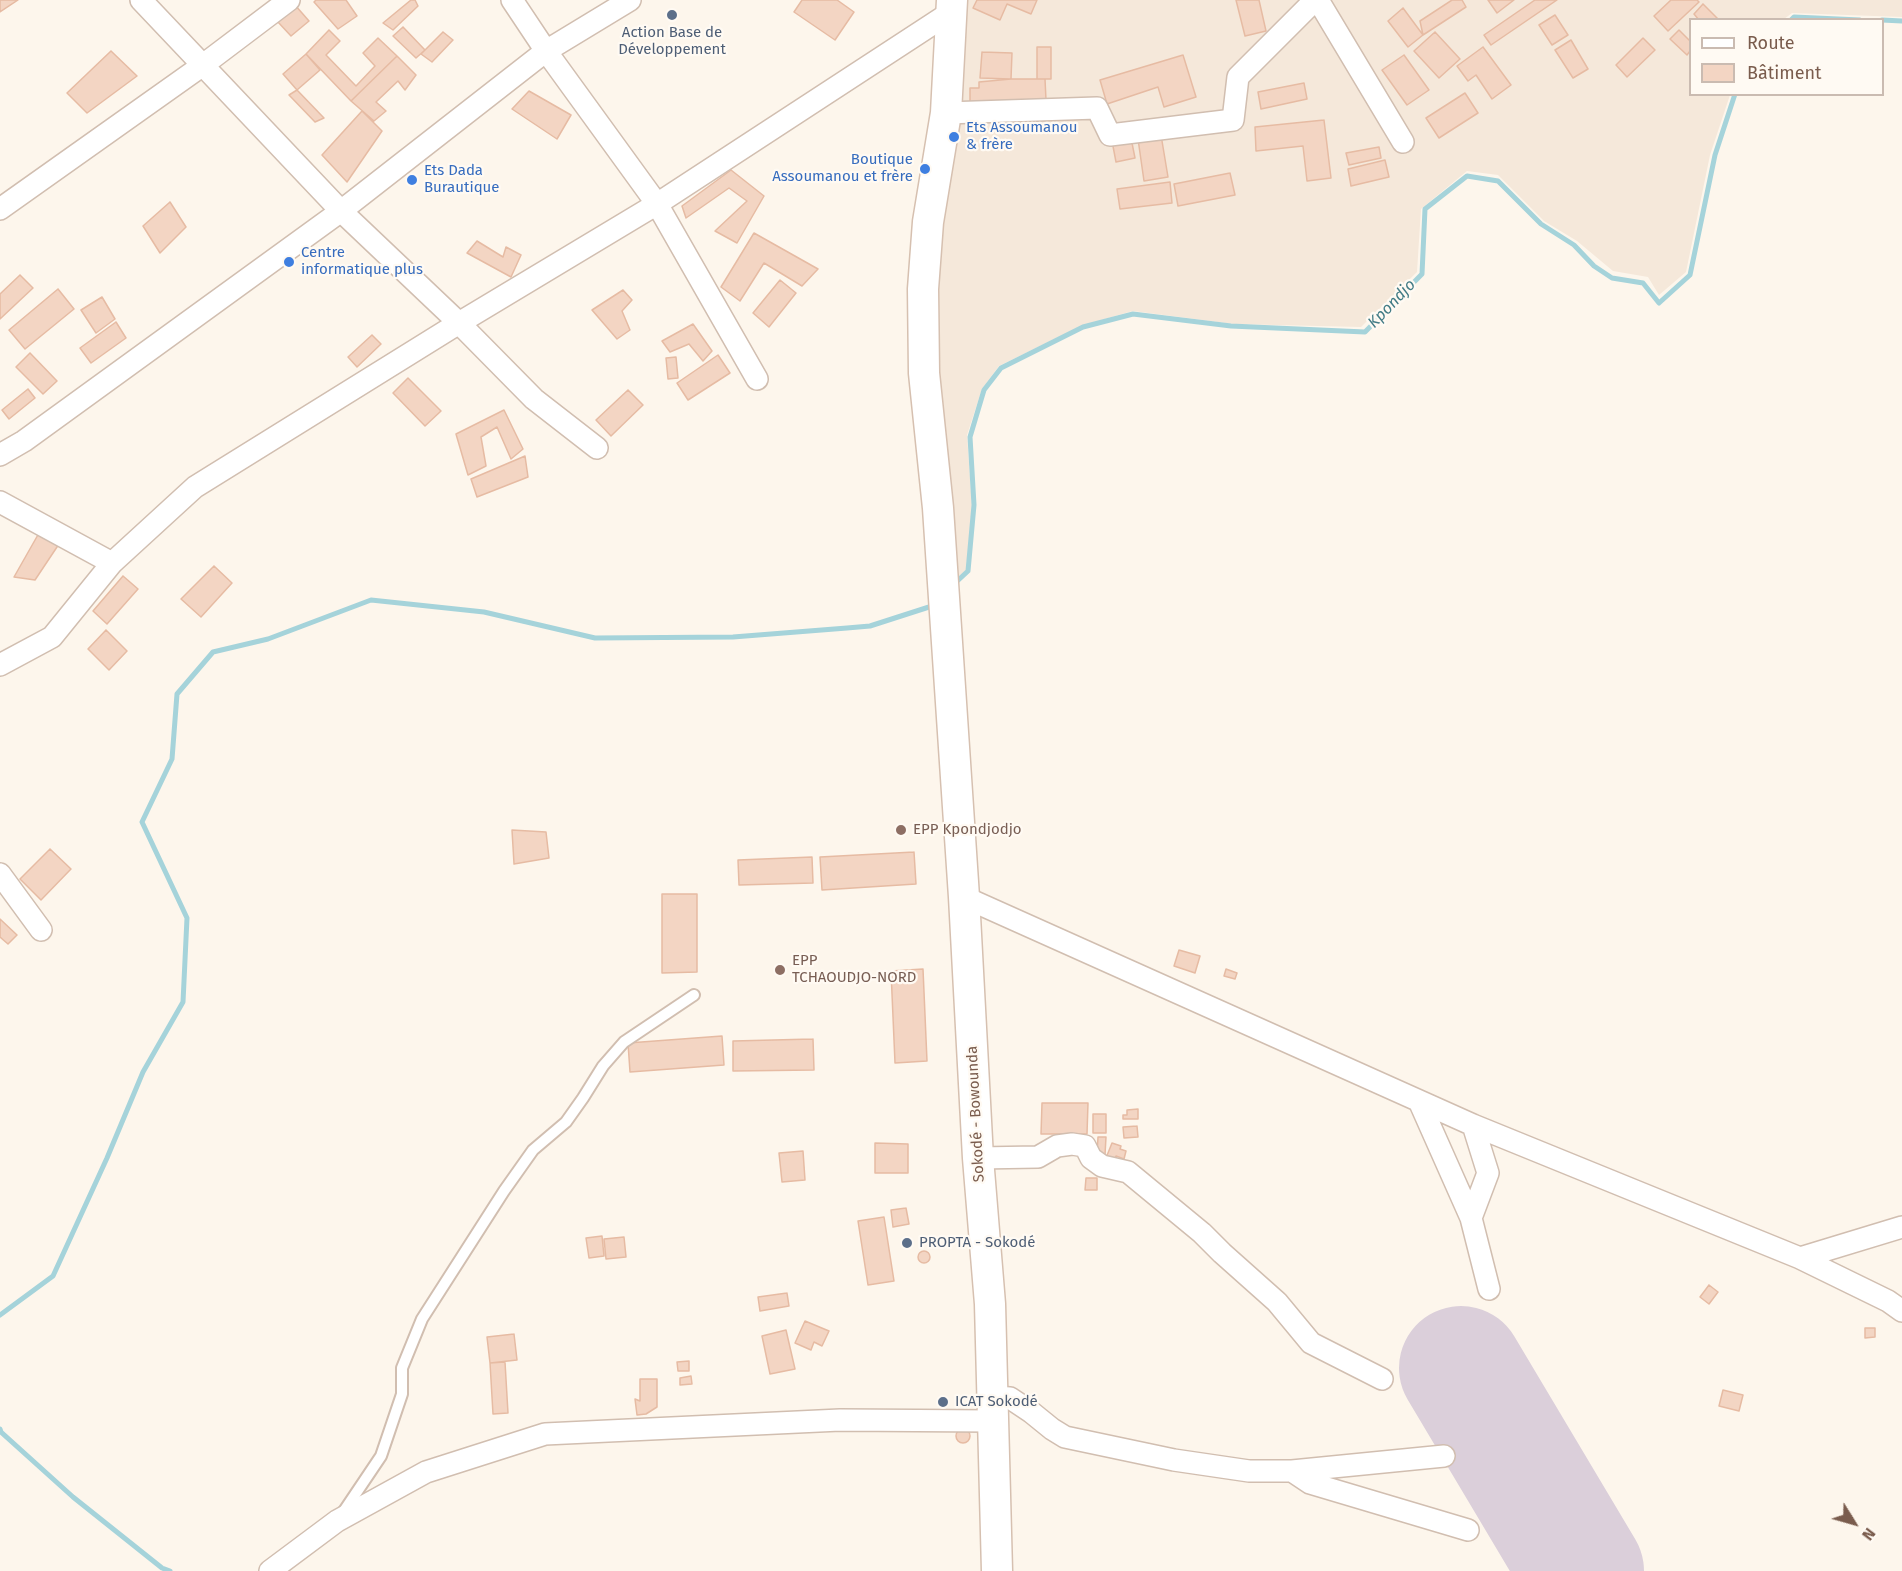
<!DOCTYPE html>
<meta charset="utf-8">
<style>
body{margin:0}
#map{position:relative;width:1902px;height:1571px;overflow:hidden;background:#fdf6ec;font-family:"Fira Sans",sans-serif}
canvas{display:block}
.legend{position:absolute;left:1689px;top:18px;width:195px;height:78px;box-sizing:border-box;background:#fffaf3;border:2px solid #cabbb1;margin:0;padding:8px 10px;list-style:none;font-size:18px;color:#7a5c4d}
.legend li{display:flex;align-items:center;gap:12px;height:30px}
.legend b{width:30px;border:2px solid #cabbb1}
.north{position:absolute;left:1824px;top:1493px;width:60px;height:60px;-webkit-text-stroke:4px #fffaf3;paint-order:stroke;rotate:127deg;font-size:16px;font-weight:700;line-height:24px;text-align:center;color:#7a5c4d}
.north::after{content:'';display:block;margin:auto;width:21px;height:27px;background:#7a5c4d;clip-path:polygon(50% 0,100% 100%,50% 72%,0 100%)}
</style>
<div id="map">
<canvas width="1902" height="1571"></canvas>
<ul class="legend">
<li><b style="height:8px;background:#fff"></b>Route</li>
<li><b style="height:16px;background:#f3d5c3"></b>Bâtiment</li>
</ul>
<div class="north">N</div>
</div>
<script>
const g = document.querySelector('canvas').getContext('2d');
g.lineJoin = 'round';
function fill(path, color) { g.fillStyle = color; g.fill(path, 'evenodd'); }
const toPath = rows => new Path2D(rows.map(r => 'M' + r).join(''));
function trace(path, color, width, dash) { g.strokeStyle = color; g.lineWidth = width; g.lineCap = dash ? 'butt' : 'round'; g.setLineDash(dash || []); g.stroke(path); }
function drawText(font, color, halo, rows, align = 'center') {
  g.font = font + ' "Fira Sans",sans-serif'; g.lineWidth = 4.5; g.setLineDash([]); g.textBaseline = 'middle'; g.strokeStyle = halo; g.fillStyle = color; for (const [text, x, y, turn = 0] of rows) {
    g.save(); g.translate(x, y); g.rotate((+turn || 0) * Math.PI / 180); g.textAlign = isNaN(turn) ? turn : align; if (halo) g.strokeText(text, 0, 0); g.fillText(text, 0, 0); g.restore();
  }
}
fill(toPath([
 [954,0,1902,0,1902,17,1792,13,1784,19,1690,20,1690,94,1730,95,1710,155,1686,272,1659,295,1648,277,1613,271,1577,241,1544,221,1498,175,1467,171,1421,209,1417,272,1361,327,1233,324,1133,311,1083,325,999,366,982,389,967,435,972,506,966,570,946,588,926,373]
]), '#f5e8da');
trace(toPath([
 [1791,20,1794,17,1860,20],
 [1882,20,1902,21],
 [953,585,968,571,974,505,970,437,984,390,1001,368,1083,327,1133,314,1231,326,1365,332,1422,274,1425,209,1467,176,1498,181,1541,224,1574,245,1594,266,1612,278,1643,283,1659,303,1690,275,1715,155,1735,94],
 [0,1315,53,1276,107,1158,143,1072,183,1002,187,918,142,822,172,759,177,694,213,652,268,639,371,600,484,612,595,638,733,637,847,628,870,626,929,607,933,603],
 [0,1429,1,1432,73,1497,162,1568,170,1571]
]), '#a5d3da', 5);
trace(toPath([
 [1461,1368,1582,1571]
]), '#dbcfda', 124);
const building = toPath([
 [0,0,18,0,0,12,0,0],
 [316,0,346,0,357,16,338,29,314,2,316,0],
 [411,0,415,0,418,6,393,30,383,23,411,0],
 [802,0,837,0,854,12,835,40,794,12,802,0],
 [977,0,1037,0,1031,14,1007,4,1000,20,973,8,977,0],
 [1236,0,1259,0,1266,31,1245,36,1236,0],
 [1452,0,1462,0,1466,7,1423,35,1420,21,1452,0],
 [1488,0,1514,0,1497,13,1488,0],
 [1535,0,1557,0,1491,45,1484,35,1535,0],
 [1671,0,1697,0,1699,2,1668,31,1654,16,1671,0],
 [1703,4,1718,19,1718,20,1699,20,1694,14,1703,4],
 [295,5,309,21,291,36,277,21,295,5],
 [1403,8,1423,35,1408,47,1388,21,1403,8],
 [1555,15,1568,35,1552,45,1539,25,1555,15],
 [403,27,425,50,416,58,393,36,403,27],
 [329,30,340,41,326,55,356,86,375,66,363,53,378,38,397,56,351,101,306,54,329,30],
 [1679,30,1690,41,1690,51,1687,55,1670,39,1679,30],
 [443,32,453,40,432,62,421,54,443,32],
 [1435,32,1460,59,1439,78,1414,51,1435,32],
 [1643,38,1655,50,1627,77,1616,65,1643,38],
 [1571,40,1588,69,1573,78,1555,50,1571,40],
 [1037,47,1051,47,1051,79,1037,79,1037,47],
 [1483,47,1511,85,1492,99,1476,75,1468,81,1457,66,1483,47],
 [111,51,137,76,87,113,67,93,111,51],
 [982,52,1012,53,1011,79,980,78,982,52],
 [306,54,320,70,297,90,283,74,306,54],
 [1183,55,1196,97,1164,107,1158,87,1107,104,1100,80,1183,55],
 [1404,55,1429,90,1407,105,1382,70,1404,55],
 [397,56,416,75,405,90,398,81,376,102,386,111,374,121,351,101,397,56],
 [1011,79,1045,79,1046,100,970,103,970,88,979,88,979,82,1011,79],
 [1304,83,1307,99,1261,109,1258,92,1304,83],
 [297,90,324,118,315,122,289,95,297,90],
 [529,91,571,115,557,139,512,109,529,91],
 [1465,93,1478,113,1439,138,1426,118,1465,93],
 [362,111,382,131,347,182,322,155,362,111],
 [1324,120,1331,178,1307,181,1303,146,1256,151,1255,127,1324,120],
 [1161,135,1168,177,1144,181,1138,139,1161,135],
 [1131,138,1135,158,1116,162,1112,141,1131,138],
 [1379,147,1381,158,1349,165,1346,153,1379,147],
 [1385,160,1389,177,1351,186,1348,169,1385,160],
 [731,170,764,196,737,243,715,231,747,201,729,188,686,218,682,206,731,170],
 [1230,173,1235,195,1178,206,1174,184,1230,173],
 [1170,182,1172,203,1120,209,1117,189,1170,182],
 [170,202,186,227,160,253,143,226,170,202],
 [754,233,818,269,802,286,764,263,740,301,721,287,754,233],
 [477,241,503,257,506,247,521,255,511,277,467,253,477,241],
 [20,275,33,288,0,319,0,294,20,275],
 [780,280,796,293,769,327,753,313,780,280],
 [58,289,74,309,25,349,9,330,58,289],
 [623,290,632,300,622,311,630,330,617,339,592,310,623,290],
 [102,297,115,319,96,333,81,310,102,297],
 [116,322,126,338,91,363,80,348,116,322],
 [693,324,712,351,703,361,689,344,670,352,662,341,693,324],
 [372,335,381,344,357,367,348,357,372,335],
 [30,353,57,381,43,394,16,367,30,353],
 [718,355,730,373,688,400,677,383,718,355],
 [676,357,678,378,668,379,666,358,676,357],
 [408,378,441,411,425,426,393,393,408,378],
 [28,389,35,398,9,419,2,410,28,389],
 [628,390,643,405,611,436,596,420,628,390],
 [504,410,523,449,511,459,497,427,481,437,486,466,468,475,456,434,504,410],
 [525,456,528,477,477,497,471,479,525,456],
 [39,533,59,544,35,580,14,577,39,533],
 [214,566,232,583,201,617,181,599,214,566],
 [123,576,138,589,107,624,93,611,123,576],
 [106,630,127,651,109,670,88,649,106,630],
 [512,830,546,832,549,858,514,864,512,830],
 [50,849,71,869,41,900,20,879,50,849],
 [914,852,916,884,822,890,820,857,914,852],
 [812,857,813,883,739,885,738,860,812,857],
 [662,894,697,894,697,972,662,973,662,894],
 [0,919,17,935,8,944,0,937,0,919],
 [1179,950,1200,956,1195,973,1174,966,1179,950],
 [923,969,927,1061,895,1063,891,971,923,969],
 [1226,969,1237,973,1235,979,1224,976,1226,969],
 [722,1036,724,1065,630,1072,628,1043,722,1036],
 [813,1039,814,1070,733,1071,733,1041,813,1039],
 [1042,1103,1088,1103,1087,1134,1041,1134,1042,1103],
 [1138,1109,1138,1119,1123,1119,1123,1115,1127,1115,1127,1110,1138,1109],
 [1093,1114,1106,1114,1106,1133,1093,1133,1093,1114],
 [1137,1126,1138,1137,1124,1138,1123,1127,1137,1126],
 [1098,1137,1106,1137,1105,1155,1097,1154,1098,1137],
 [875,1143,908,1144,908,1173,875,1173,875,1143],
 [1112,1143,1121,1146,1120,1149,1126,1151,1124,1159,1116,1156,1114,1161,1106,1158,1112,1143],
 [803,1151,805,1180,782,1182,779,1153,803,1151],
 [1086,1178,1097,1178,1097,1190,1085,1190,1086,1178],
 [906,1208,909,1224,893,1227,891,1210,906,1208],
 [884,1217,894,1281,868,1285,858,1221,884,1217],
 [602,1236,604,1256,589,1258,586,1238,602,1236],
 [624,1237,626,1257,606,1259,604,1239,624,1237],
 '918 1257a6 6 0 1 1 12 0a6 6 0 1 1-12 0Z',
 [1709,1285,1718,1292,1709,1304,1700,1297,1709,1285],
 [787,1293,789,1306,760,1311,758,1297,787,1293],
 [805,1321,829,1331,822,1346,814,1342,811,1350,795,1343,805,1321],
 [1865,1328,1875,1328,1875,1337,1865,1338,1865,1328],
 [786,1330,795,1369,770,1374,762,1336,786,1330],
 [514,1334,517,1360,490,1363,487,1337,514,1334],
 [689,1361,689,1371,678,1371,677,1362,689,1361],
 [505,1362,508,1413,493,1414,490,1363,505,1362],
 [691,1376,692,1384,680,1385,680,1378,691,1376],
 [640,1379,657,1379,657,1407,646,1414,637,1415,635,1399,640,1401,640,1379],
 [1723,1390,1743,1395,1739,1411,1719,1406,1723,1390],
 '956 1436a7 7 0 1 1 14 0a7 7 0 1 1-14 0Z'
]);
fill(building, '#f3d5c3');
trace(building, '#e6bba3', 1.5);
const lane = toPath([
 [342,1514,381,1456,402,1394,402,1368,422,1319,504,1191,533,1150,566,1122,583,1098,603,1066,624,1042,694,995]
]);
const street = toPath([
 [141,0,341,211,459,323,534,399,597,448],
 [512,0,546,51,657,204,757,379],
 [1318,0,1403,142],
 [946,113,1097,108,1110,135,1233,120,1238,77,1315,0],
 [0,209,203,65,289,0],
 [0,455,24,441,341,211,546,51,630,0],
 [0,502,112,563],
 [0,665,52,637,112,563,195,487,459,323,657,204,951,12],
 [0,874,41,930],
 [964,897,1473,1125,1800,1258,1888,1301,1902,1311],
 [1419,1101,1471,1218,1489,1289],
 [978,1158,1038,1157,1057,1146,1072,1144,1085,1146,1091,1158,1102,1166,1128,1172,1202,1233,1222,1253,1277,1302,1311,1343,1382,1379],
 [1471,1218,1488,1173,1473,1125],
 [1800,1258,1902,1227],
 [993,1397,1010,1398,1031,1412,1052,1429,1065,1437,1174,1460,1249,1471,1292,1471,1310,1483,1468,1530],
 [1292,1471,1444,1456],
 [270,1571,337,1521,426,1472,545,1434,840,1420,993,1421]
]);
const secondary = toPath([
 [952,0,946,113,928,222,923,289,924,373,938,508,964,897,978,1158,990,1304,997,1571]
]);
trace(lane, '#d1beb0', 14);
trace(street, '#d1beb0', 24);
trace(secondary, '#d6c0b0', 33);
trace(lane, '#fff', 10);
trace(street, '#fff', 21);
trace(secondary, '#fff', 30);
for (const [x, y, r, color] of [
 [672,15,6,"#5c6f8a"],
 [954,137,6,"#3f7fe0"],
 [925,169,6,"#3f7fe0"],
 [412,180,6,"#3f7fe0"],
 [289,262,6,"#3f7fe0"],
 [901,830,6,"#8d6e63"],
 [780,970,6,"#8d6e63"],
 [907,1243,6,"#5c6f8a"],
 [943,1402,6,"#5c6f8a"]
]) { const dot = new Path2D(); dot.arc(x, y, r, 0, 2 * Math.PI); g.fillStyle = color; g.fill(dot); trace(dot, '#fffaf3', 2); }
drawText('15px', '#4e5e75', '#fffaf3', [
 ["Action Base de",672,33,"center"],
 ["Développement",672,50,"center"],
 ["PROPTA - Sokodé",919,1243],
 ["ICAT Sokodé",955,1402]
], 'left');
drawText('15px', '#366cbe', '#fffaf3', [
 ["Ets Assoumanou",966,128],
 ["& frère",966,145],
 ["Boutique",913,160,"right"],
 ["Assoumanou et frère",913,177,"right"],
 ["Ets Dada",424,171],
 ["Burautique",424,188],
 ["Centre",301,253],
 ["informatique plus",301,270]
], 'left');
drawText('15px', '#785e54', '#fffaf3', [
 ["EPP Kpondjodjo",913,830],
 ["EPP",792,961],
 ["TCHAOUDJO-NORD",792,978]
], 'left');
drawText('15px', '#7a5c4d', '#fffaf3', [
 ["Sokodé - Bowounda",976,1114,-93]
]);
drawText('italic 16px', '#437c86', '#fffaf3', [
 ["Kpondjo",1392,304,-46]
]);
</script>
